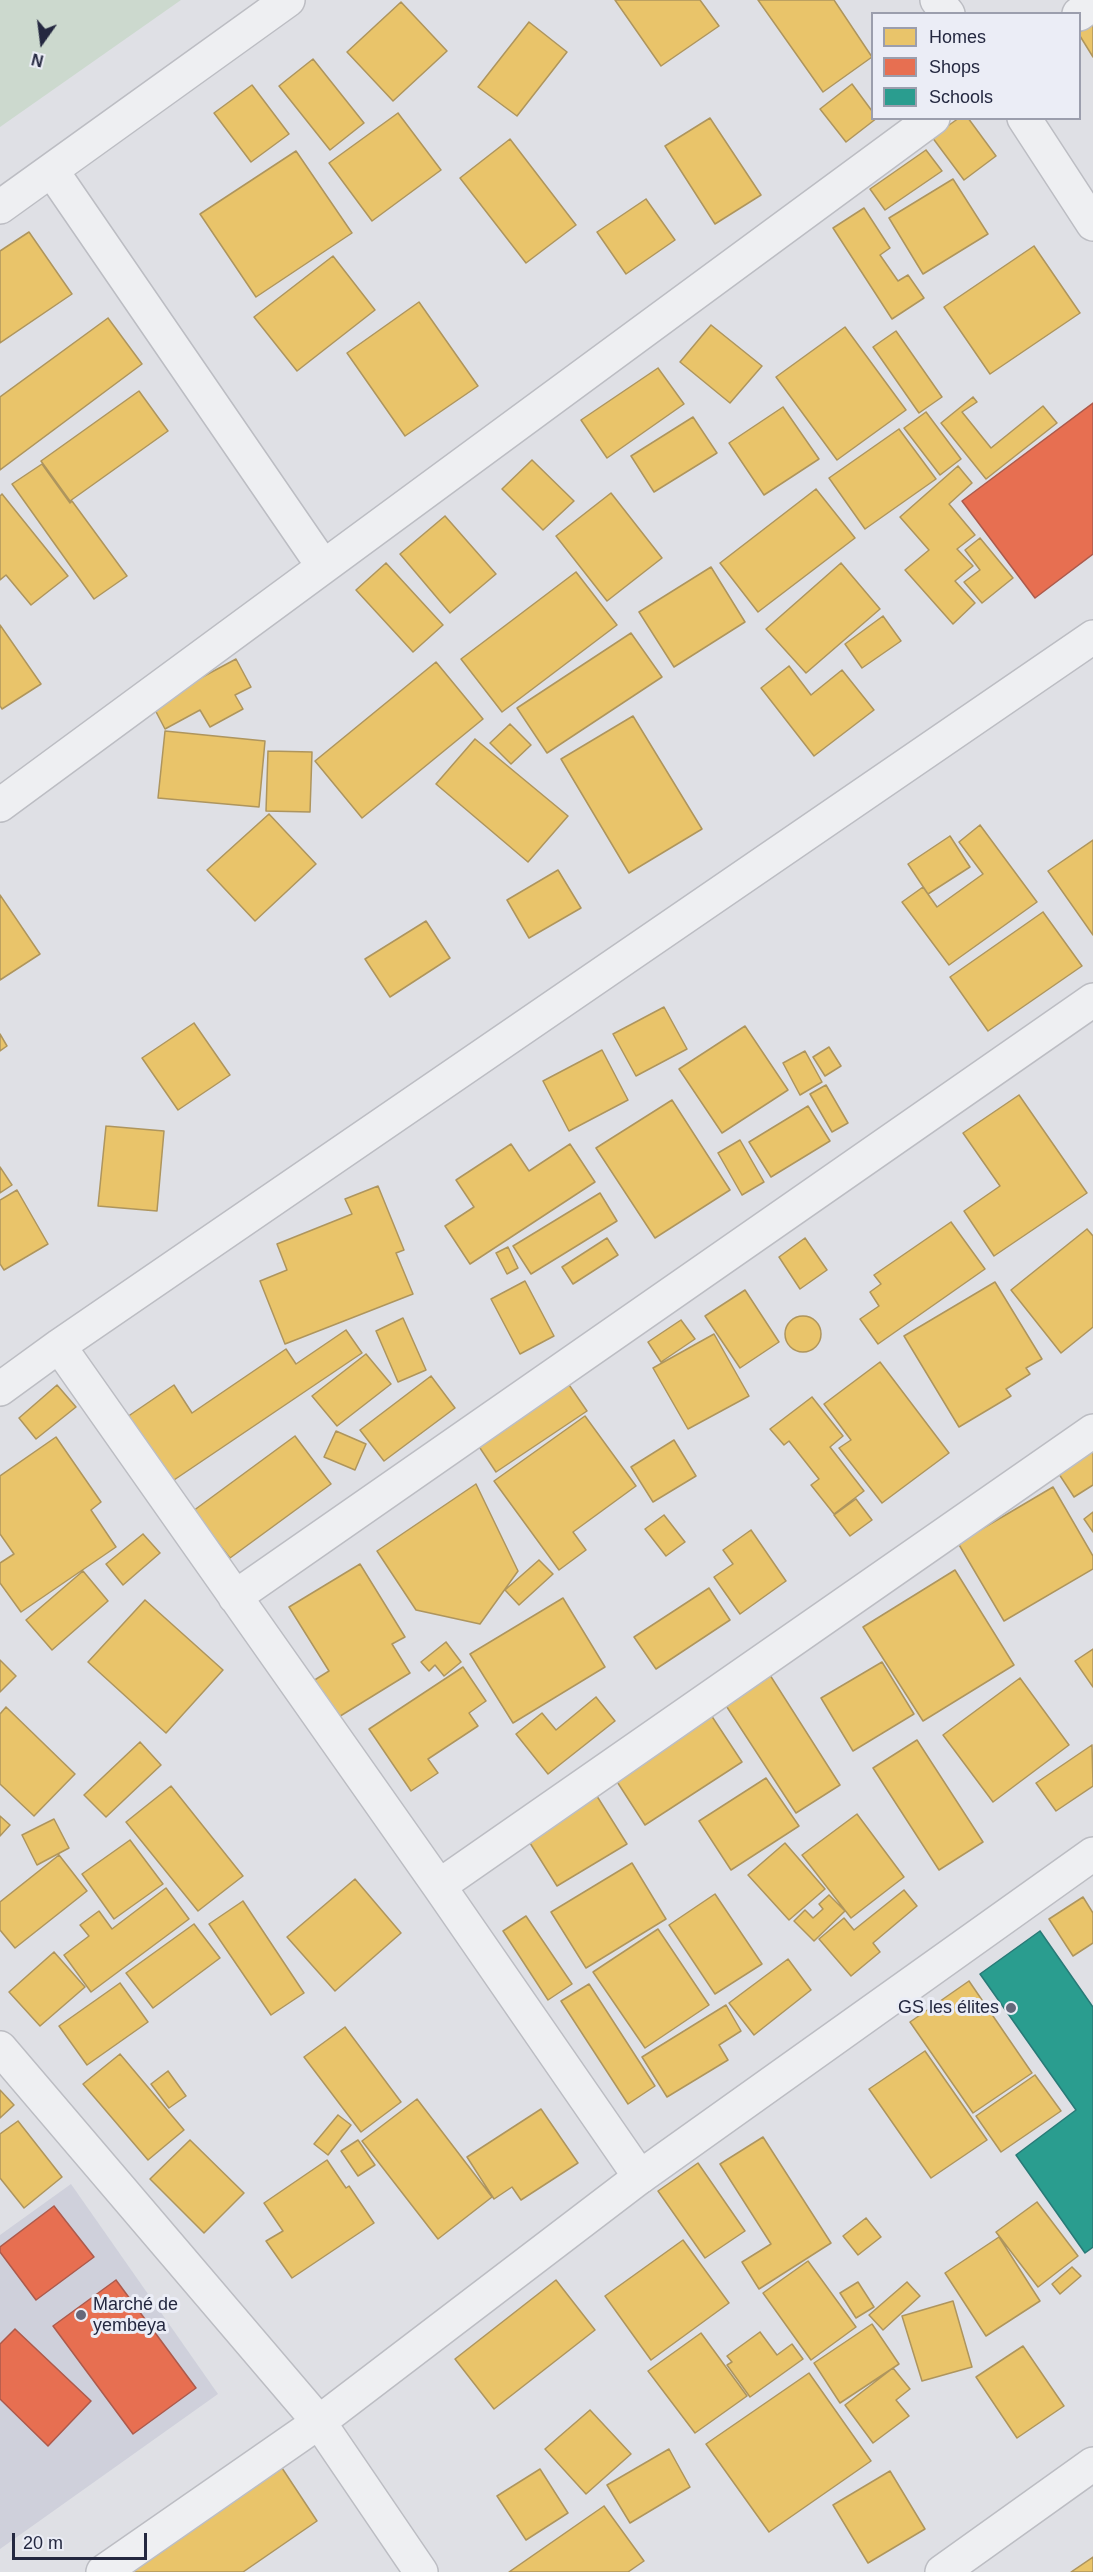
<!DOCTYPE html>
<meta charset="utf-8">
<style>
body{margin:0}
#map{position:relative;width:1093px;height:2572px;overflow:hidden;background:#dfe0e5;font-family:Arial,sans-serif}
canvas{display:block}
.legend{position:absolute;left:871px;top:12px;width:210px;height:108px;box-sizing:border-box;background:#ebedf6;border:2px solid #9b9ead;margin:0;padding:8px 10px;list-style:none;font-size:18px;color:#242840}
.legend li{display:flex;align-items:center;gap:12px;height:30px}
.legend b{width:30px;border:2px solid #9b9ead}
.north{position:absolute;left:12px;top:12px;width:60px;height:60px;-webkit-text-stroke:4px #ebedf6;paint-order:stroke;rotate:194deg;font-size:16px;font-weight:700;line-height:24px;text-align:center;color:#242840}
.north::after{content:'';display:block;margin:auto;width:21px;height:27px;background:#242840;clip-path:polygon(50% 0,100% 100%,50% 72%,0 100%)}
.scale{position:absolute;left:12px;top:2533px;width:135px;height:27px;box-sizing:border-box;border:3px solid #242840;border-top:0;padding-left:8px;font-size:18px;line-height:21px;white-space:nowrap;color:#242840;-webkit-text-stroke:4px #ebedf6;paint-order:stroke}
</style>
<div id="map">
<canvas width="1093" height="2572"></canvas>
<ul class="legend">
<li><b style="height:16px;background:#e9c46a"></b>Homes</li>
<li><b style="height:16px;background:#e76f51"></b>Shops</li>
<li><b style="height:16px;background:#2a9d8f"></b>Schools</li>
</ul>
<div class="north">N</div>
<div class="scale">20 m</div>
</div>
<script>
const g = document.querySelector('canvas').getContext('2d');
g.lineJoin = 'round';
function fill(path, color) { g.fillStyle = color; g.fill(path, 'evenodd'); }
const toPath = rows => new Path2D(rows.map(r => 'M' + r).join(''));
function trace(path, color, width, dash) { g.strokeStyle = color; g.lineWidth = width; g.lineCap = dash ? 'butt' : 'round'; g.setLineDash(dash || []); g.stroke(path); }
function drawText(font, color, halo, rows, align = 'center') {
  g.font = font + ' Arial,sans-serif'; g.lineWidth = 6; g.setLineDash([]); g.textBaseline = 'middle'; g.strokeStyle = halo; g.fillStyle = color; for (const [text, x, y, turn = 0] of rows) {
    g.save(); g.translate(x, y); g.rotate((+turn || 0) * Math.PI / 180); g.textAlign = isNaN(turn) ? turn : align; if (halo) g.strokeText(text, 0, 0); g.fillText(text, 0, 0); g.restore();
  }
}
fill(toPath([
 [71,2184,218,2394,0,2549,0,2235]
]), '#cfd0db');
fill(toPath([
 [0,0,181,0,0,127]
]), '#ccd9ce');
const homes = toPath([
 [615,0,700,0,719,26,661,66,615,0],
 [758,0,834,0,872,57,823,92,758,0],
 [401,2,447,51,393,101,347,52,401,2],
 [529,22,567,52,517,116,478,87,529,22],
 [1093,23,1093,57,1080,36,1080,32,1093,23],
 [313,59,364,123,330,150,279,86,313,59],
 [852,84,872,111,872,118,877,118,846,142,820,109,852,84],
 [252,85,289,134,251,162,214,113,252,85],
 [398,113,441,170,372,221,329,163,398,113],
 [710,118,761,195,715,224,665,146,710,118],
 [959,118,968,118,996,156,964,180,932,137,959,118],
 [510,139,576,225,526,263,460,178,510,139],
 [926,150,942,171,885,210,870,189,926,150],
 [296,151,352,233,256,297,200,214,296,151],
 [953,179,988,234,923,274,889,218,953,179],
 [646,199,675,240,626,274,597,232,646,199],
 [864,208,890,248,880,255,898,281,908,275,924,298,892,319,833,228,864,208],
 [29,232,72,294,0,343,0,251,29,232],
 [1034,246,1080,313,990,374,944,307,1034,246],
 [333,256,375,310,297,371,254,317,333,256],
 [419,302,478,386,405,436,347,353,419,302],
 [108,318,142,364,0,470,0,397,108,318],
 [711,325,762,366,730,403,680,362,711,325],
 [845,327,906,410,837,460,776,377,845,327],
 [896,331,942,397,919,413,873,347,896,331],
 [658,368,684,404,607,458,581,420,658,368],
 [139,391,168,431,70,501,41,461,139,391],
 [973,397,977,402,962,412,991,448,1043,406,1057,423,986,479,941,423,973,397],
 [783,407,819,459,764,495,729,443,783,407],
 [926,412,961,459,940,475,904,428,926,412],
 [693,417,717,453,654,492,631,456,693,417],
 [899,429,936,479,865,529,829,478,899,429],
 [532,460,574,501,543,530,502,489,532,460],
 [42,464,70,503,72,501,127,576,94,599,12,484,42,464],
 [958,466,972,483,949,504,975,535,957,549,973,566,955,581,975,603,953,624,905,570,929,550,900,517,958,466],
 [816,489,855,538,758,612,720,563,816,489],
 [611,493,662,558,607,601,556,536,611,493],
 [2,494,68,576,31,605,6,575,0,580,0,496,2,494],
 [445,516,496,574,450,613,400,554,445,516],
 [980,538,1013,578,982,603,964,582,980,570,965,550,980,538],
 [386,563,443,625,413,652,356,590,386,563],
 [841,563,880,609,806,673,766,629,841,563],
 [711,567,745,622,674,667,639,612,711,567],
 [576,572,617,625,502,712,461,659,576,572],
 [883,616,901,641,862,668,845,644,883,616],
 [0,625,41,684,2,709,0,706,0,625],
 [631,633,662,677,547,753,517,708,631,633],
 [236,659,251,687,235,695,243,709,210,727,200,710,165,729,152,704,236,659],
 [436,662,483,719,362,818,315,761,436,662],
 [789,666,811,695,842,670,874,710,814,756,761,688,789,666],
 [633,716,702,829,629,873,561,759,633,716],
 [510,724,531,745,511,764,490,743,510,724],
 [165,731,265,741,259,807,158,798,165,731],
 [475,739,568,816,528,862,436,784,475,739],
 [268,751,312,752,310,812,266,811,268,751],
 [269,814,316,864,255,921,207,870,269,814],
 [980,825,1037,902,949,965,902,902,923,887,937,907,983,874,959,842,980,825],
 [950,836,970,867,928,894,908,864,950,836],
 [1093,840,1093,935,1048,871,1093,840],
 [558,870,581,908,529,938,507,900,558,870],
 [0,895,40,954,0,980,0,895],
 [1043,912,1082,966,988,1031,950,977,1043,912],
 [426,921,450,958,390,997,365,959,426,921],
 [664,1007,687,1049,636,1076,613,1034,664,1007],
 [194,1023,230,1075,178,1110,142,1058,194,1023],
 [745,1026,788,1090,722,1133,679,1069,745,1026],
 [0,1034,7,1046,0,1051,0,1034],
 [829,1047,841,1066,825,1076,813,1057,829,1047],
 [602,1050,628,1100,569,1131,543,1081,602,1050],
 [805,1051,822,1082,800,1095,783,1063,805,1051],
 [826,1085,848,1123,832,1132,810,1094,826,1085],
 [1019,1095,1087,1193,994,1256,964,1211,1000,1186,963,1133,1019,1095],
 [672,1100,730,1190,655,1238,596,1148,672,1100],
 [808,1106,830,1141,771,1177,749,1142,808,1106],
 [106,1126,164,1131,157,1211,98,1206,106,1126],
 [740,1140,764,1182,742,1195,718,1153,740,1140],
 [511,1144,529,1171,570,1144,595,1182,470,1264,445,1226,474,1207,456,1180,511,1144],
 [0,1167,12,1185,0,1193,0,1167],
 [378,1186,404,1250,396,1253,413,1294,285,1344,260,1281,287,1270,277,1244,352,1214,345,1199,378,1186],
 [17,1190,48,1244,4,1270,0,1264,0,1200,17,1190],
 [600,1193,617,1221,531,1274,513,1246,600,1193],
 [951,1222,985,1269,878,1344,860,1319,879,1306,870,1292,881,1284,874,1275,951,1222],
 [1087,1229,1093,1236,1093,1327,1061,1353,1011,1290,1087,1229],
 [607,1238,618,1255,573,1284,562,1267,607,1238],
 [805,1238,827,1270,800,1289,779,1257,805,1238],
 [508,1247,518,1268,507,1274,496,1253,508,1247],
 [525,1281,554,1336,520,1354,491,1299,525,1281],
 [995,1282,1042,1359,1026,1368,1030,1374,1006,1389,1011,1396,959,1427,904,1336,995,1282],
 [745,1290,779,1342,740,1368,705,1316,745,1290],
 '785 1334a18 18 0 1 1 36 0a18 18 0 1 1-36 0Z',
 [403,1318,426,1370,398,1382,376,1331,403,1318],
 [681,1320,695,1339,661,1362,648,1342,681,1320],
 [346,1330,362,1353,171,1482,127,1417,174,1385,192,1413,286,1349,296,1364,346,1330],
 [714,1334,749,1396,688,1429,653,1368,714,1334],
 [366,1354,391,1384,337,1426,312,1396,366,1354],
 [880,1362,949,1453,882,1503,839,1448,851,1440,824,1404,880,1362],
 [431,1376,455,1408,384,1461,360,1430,431,1376],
 [567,1382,587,1411,496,1472,476,1442,567,1382],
 [57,1385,76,1407,36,1439,19,1418,57,1385],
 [812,1397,843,1436,830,1447,864,1491,834,1514,811,1485,819,1479,789,1441,784,1445,770,1429,812,1397],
 [585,1416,636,1486,573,1532,586,1550,559,1570,494,1481,585,1416],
 [336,1431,366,1444,355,1470,324,1457,336,1431],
 [295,1436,331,1484,230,1558,193,1511,295,1436],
 [56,1437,101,1502,91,1510,116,1547,21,1612,0,1583,0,1563,14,1554,0,1534,0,1476,56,1437],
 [674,1440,696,1476,653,1502,631,1467,674,1440],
 [1093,1448,1093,1485,1074,1497,1057,1471,1093,1448],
 [476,1484,518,1571,480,1624,416,1610,377,1551,476,1484],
 [1053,1487,1093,1556,1093,1569,1004,1621,958,1543,1053,1487],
 [856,1499,872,1520,850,1536,834,1515,856,1499],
 [1093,1512,1093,1532,1084,1519,1093,1512],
 [664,1515,685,1542,666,1556,645,1529,664,1515],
 [751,1530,786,1581,740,1614,714,1577,733,1564,723,1550,751,1530],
 [143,1534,160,1553,123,1585,106,1564,143,1534],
 [539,1560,553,1574,519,1605,505,1590,539,1560],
 [360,1564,405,1637,392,1644,410,1673,337,1718,313,1681,329,1671,289,1607,360,1564],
 [955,1570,1014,1665,923,1721,863,1627,955,1570],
 [83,1571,108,1601,52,1650,26,1620,83,1571],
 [709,1588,730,1620,656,1669,634,1637,709,1588],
 [563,1598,605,1667,513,1723,470,1654,563,1598],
 [145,1600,223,1670,166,1733,88,1662,145,1600],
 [446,1642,461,1662,444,1676,435,1665,429,1671,421,1662,446,1642],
 [1093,1649,1093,1687,1075,1661,1093,1649],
 [0,1660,16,1676,0,1692,0,1660],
 [882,1662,914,1714,853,1751,821,1698,882,1662],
 [463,1667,486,1701,469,1713,478,1726,428,1759,438,1773,411,1791,369,1729,463,1667],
 [768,1672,840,1785,796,1813,723,1701,768,1672],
 [1020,1678,1069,1745,993,1802,943,1735,1020,1678],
 [596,1697,615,1721,548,1774,516,1734,542,1713,556,1730,596,1697],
 [6,1707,75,1774,34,1816,0,1784,0,1714,6,1707],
 [711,1715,742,1762,645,1825,614,1777,711,1715],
 [917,1740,983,1842,939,1870,873,1768,917,1740],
 [140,1742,161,1765,106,1817,84,1795,140,1742],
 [1092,1745,1093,1786,1056,1811,1036,1783,1092,1745],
 [766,1778,799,1826,731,1870,699,1821,766,1778],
 [171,1786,243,1876,198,1911,126,1822,171,1786],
 [595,1793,627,1844,557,1886,525,1835,595,1793],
 [857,1814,904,1877,851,1918,802,1855,857,1814],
 [0,1816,10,1825,0,1836,0,1816],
 [54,1819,69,1848,37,1865,22,1835,54,1819],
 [130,1840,163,1884,114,1919,82,1874,130,1840],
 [785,1843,825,1889,789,1920,748,1875,785,1843],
 [59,1855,87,1891,15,1948,0,1930,0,1902,59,1855],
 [632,1863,666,1919,586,1968,551,1912,632,1863],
 [355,1879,401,1933,335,1991,287,1937,355,1879],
 [166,1888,189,1919,91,1992,64,1955,89,1936,80,1925,99,1911,112,1929,166,1888],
 [904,1890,917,1906,873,1943,880,1952,851,1976,819,1939,844,1918,854,1930,904,1890],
 [715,1894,762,1964,715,1994,669,1925,715,1894],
 [829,1895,845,1911,814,1941,794,1921,805,1910,813,1918,823,1909,819,1904,829,1895],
 [1083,1897,1093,1913,1093,1943,1073,1956,1049,1919,1083,1897],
 [243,1901,304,1993,271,2015,209,1924,243,1901],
 [526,1916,572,1984,548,2000,503,1931,526,1916],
 [194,1924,220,1958,153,2008,126,1973,194,1924],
 [658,1929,709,2005,645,2048,593,1972,658,1929],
 [54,1952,85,1987,40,2026,9,1992,54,1952],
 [788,1959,811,1990,754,2035,729,2003,788,1959],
 [969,1981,1032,2073,973,2113,910,2022,969,1981],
 [120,1983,148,2022,87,2065,59,2026,120,1983],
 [589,1984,655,2086,628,2104,561,2001,589,1984],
 [726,2005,741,2031,719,2045,728,2060,667,2097,642,2057,726,2005],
 [345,2027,401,2102,361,2132,304,2057,345,2027],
 [925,2051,987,2140,931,2178,869,2089,925,2051],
 [120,2054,184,2130,148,2160,83,2084,120,2054],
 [168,2071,186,2096,169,2108,151,2084,168,2071],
 [1035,2075,1061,2111,1001,2152,976,2116,1035,2075],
 [0,2090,14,2105,0,2118,0,2090],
 [417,2099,492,2197,438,2239,362,2141,417,2099],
 [541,2109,578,2163,521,2200,512,2187,494,2199,467,2157,541,2109],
 [338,2115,351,2125,328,2155,314,2144,338,2115],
 [18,2121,62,2177,24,2208,0,2178,0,2134,18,2121],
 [763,2137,831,2243,759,2289,742,2262,771,2244,720,2164,763,2137],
 [190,2140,244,2193,204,2233,150,2179,190,2140],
 [358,2140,375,2165,358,2176,341,2151,358,2140],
 [327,2160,346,2188,349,2186,374,2223,292,2278,266,2241,283,2231,264,2203,327,2160],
 [698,2163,745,2231,705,2258,658,2191,698,2163],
 [1037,2202,1078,2256,1038,2287,996,2232,1037,2202],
 [866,2218,881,2237,858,2255,843,2236,866,2218],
 [999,2237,1040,2301,986,2336,945,2273,999,2237],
 [683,2240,729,2303,651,2360,605,2296,683,2240],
 [808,2261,856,2327,811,2360,763,2293,808,2261],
 [1072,2267,1081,2276,1060,2294,1052,2284,1072,2267],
 [556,2280,595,2330,494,2409,455,2359,556,2280],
 [858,2282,874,2307,856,2318,840,2293,858,2282],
 [907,2282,920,2296,883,2330,869,2315,907,2282],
 [953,2301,972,2367,922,2381,902,2316,953,2301],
 [872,2324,899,2364,840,2403,814,2363,872,2324],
 [760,2332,777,2355,792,2344,803,2359,750,2397,727,2365,732,2362,727,2356,760,2332],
 [701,2333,747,2396,695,2433,648,2371,701,2333],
 [1023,2346,1064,2406,1017,2438,976,2377,1023,2346],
 [893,2368,910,2389,896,2400,909,2416,873,2443,845,2405,893,2368],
 [809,2373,871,2461,769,2532,706,2444,809,2373],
 [590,2410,631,2454,586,2494,545,2449,590,2410],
 [669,2449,690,2487,630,2523,607,2485,669,2449],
 [282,2468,317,2521,243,2572,129,2572,282,2468],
 [540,2469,568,2513,526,2540,497,2496,540,2469],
 [890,2471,925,2529,868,2563,833,2505,890,2471],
 [604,2506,644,2561,628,2572,509,2572,604,2506],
 [1093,2557,1093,2572,1071,2572,1093,2557]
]);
fill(homes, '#e9c46a');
trace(homes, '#ae955d', 1.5);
const shops = toPath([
 [1093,403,1093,554,1035,598,962,501,1093,403],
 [54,2206,94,2257,36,2300,0,2252,0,2247,54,2206],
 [116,2280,196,2388,133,2434,53,2326,116,2280],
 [15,2329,91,2401,48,2446,0,2399,0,2344,15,2329]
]);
fill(shops, '#e76f51');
trace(shops, '#ac5a4c', 1.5);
const schools = toPath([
 [1040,1931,1093,2007,1093,2247,1085,2253,1016,2155,1076,2110,980,1974,1040,1931]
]);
fill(schools, '#2a9d8f');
trace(schools, '#287a77', 1.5);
const minor = toPath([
 [1079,14,1093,4],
 [52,171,323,566],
 [0,207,288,0],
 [0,805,933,118],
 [59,1346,439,1886,640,2177],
 [0,1389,59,1346,1093,637],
 [235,1597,1093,1000],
 [439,1886,1093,1431],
 [0,2048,319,2422,103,2572],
 [942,2572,1093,2464]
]);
const tertiary = toPath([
 [937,0,948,14],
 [1024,118,1093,224],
 [421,2572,319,2422,640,2177,1093,1854]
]);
trace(minor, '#bcbdc3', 36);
trace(tertiary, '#bcbdc3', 36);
trace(minor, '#eeeff2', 33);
trace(tertiary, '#eeeff2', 33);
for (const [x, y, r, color] of [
 [1011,2008,6,"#65687a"],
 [81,2315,6,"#65687a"]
]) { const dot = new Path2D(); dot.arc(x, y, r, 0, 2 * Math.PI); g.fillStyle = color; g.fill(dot); trace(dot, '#ebedf6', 2); }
drawText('18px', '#242840', '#ebedf6', [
 ["GS les élites",999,2008],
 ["Marché de",93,2305,"left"],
 ["yembeya",93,2326,"left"]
], 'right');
</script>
